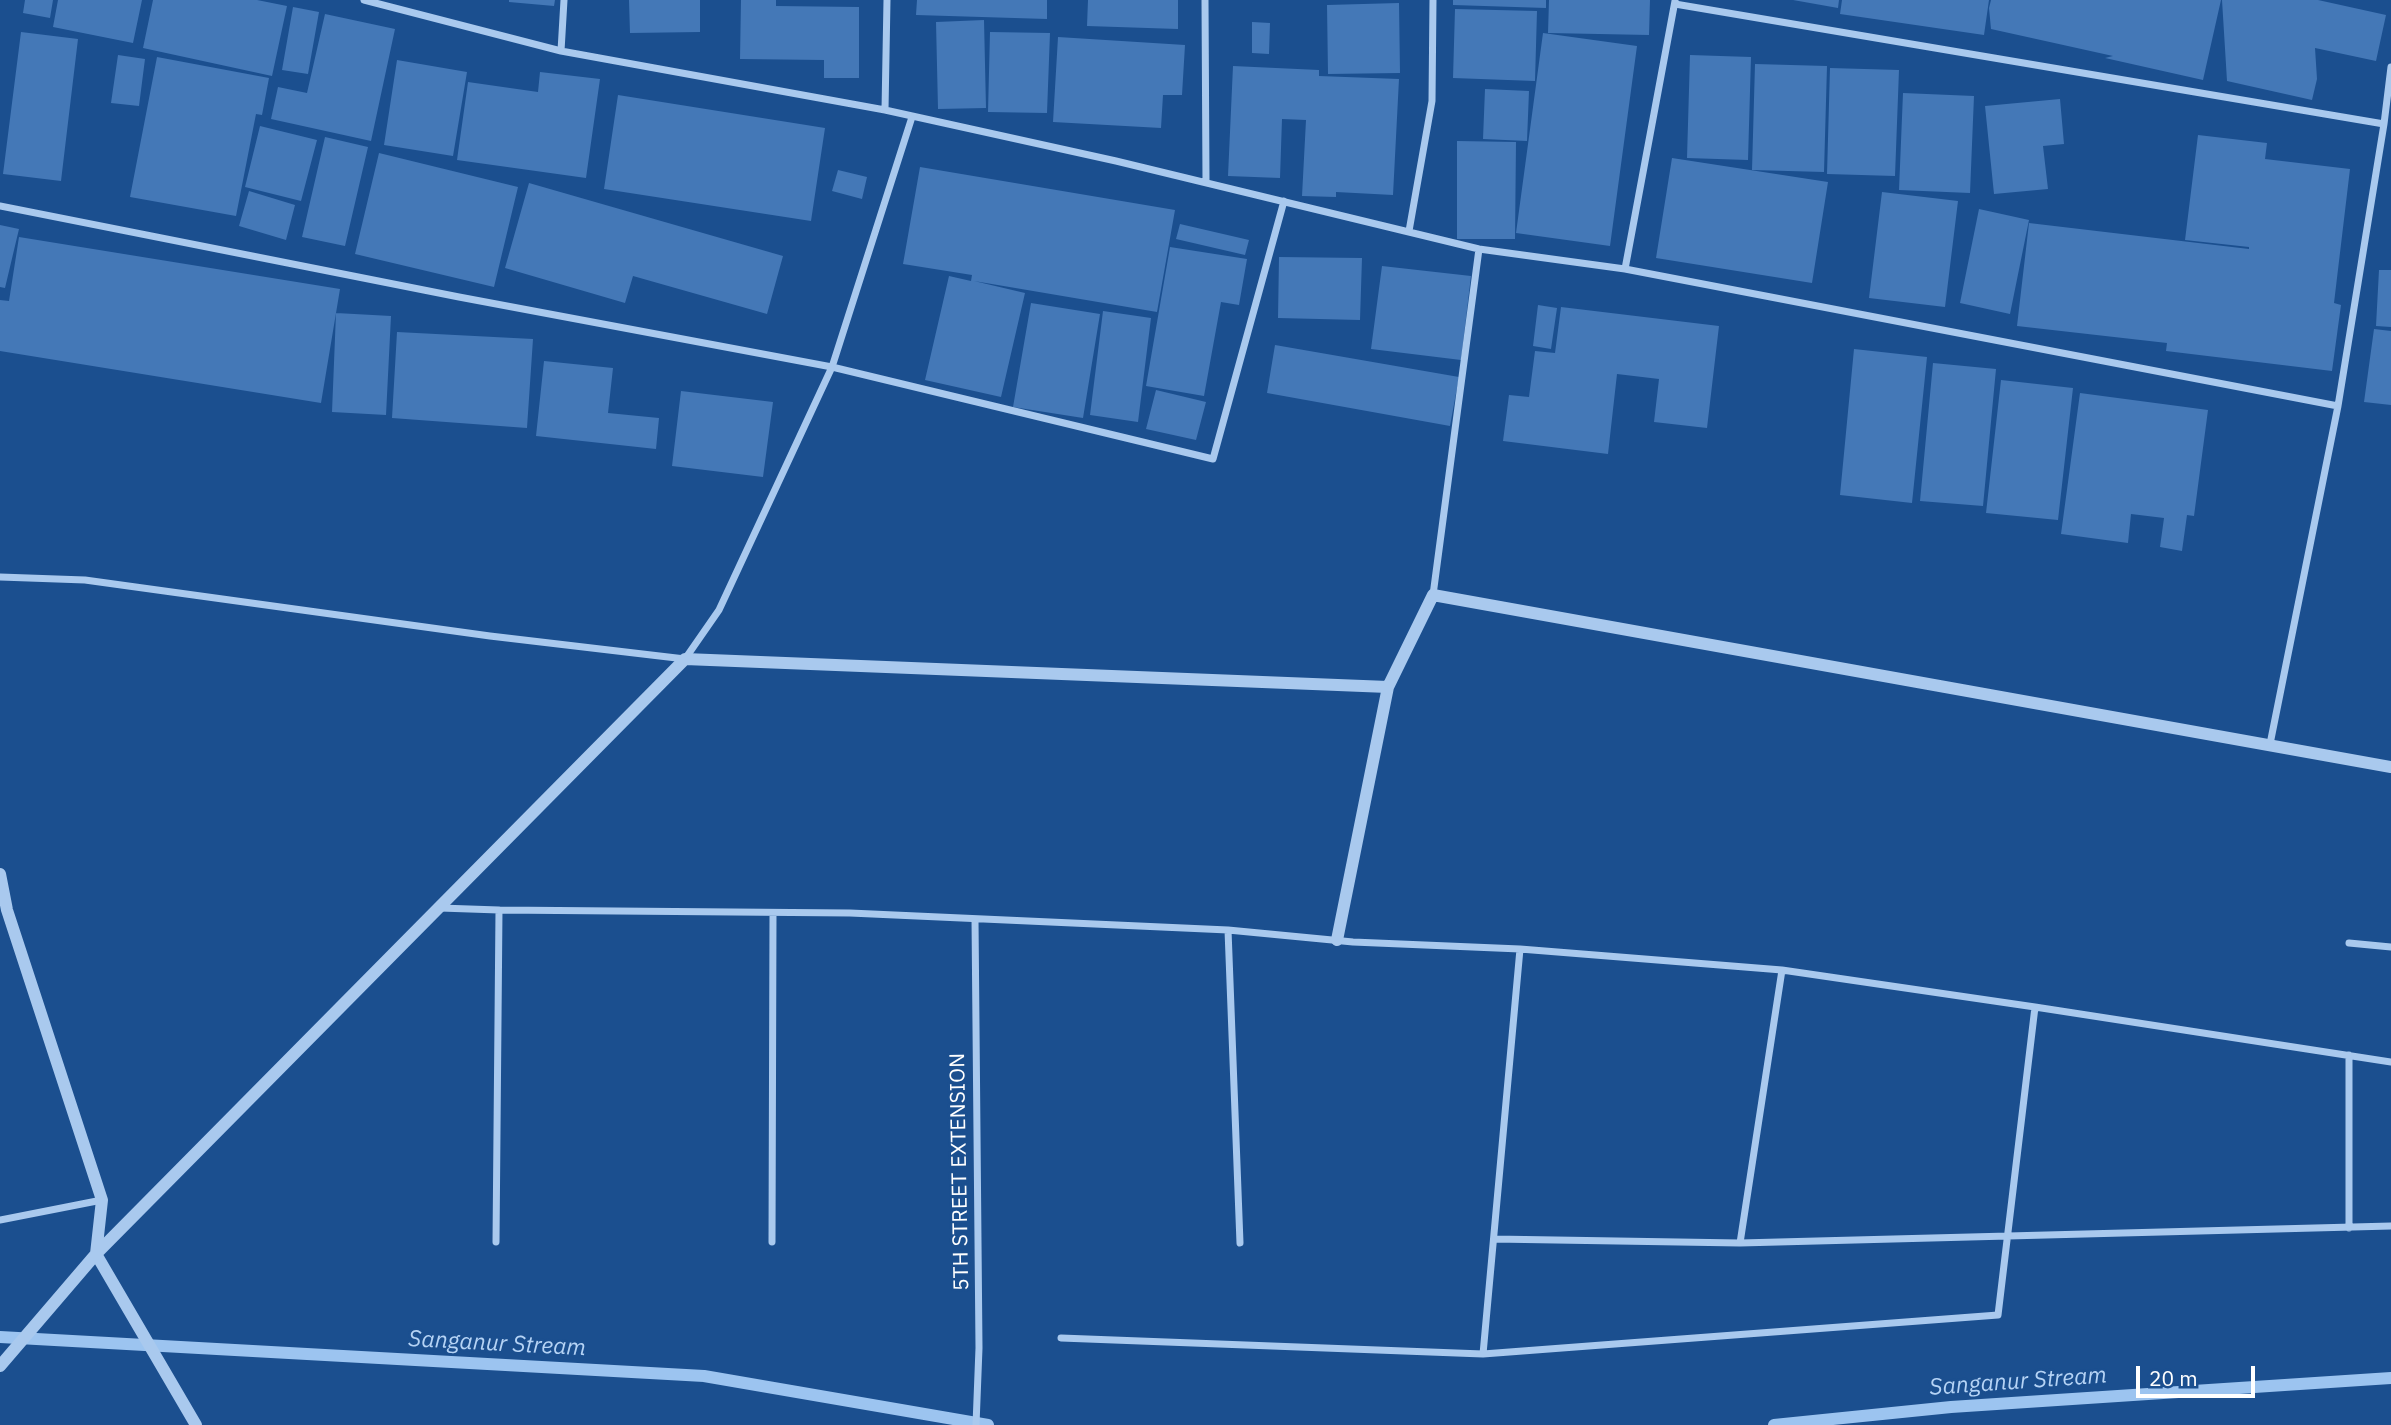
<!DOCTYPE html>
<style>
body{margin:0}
#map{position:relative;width:2391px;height:1425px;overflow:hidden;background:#1b4f8f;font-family:"IBM Plex Sans",sans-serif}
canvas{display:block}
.scale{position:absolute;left:2136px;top:1366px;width:119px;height:32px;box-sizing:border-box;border:4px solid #fff;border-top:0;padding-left:9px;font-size:21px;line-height:24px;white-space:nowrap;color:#fff;-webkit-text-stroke:5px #1b4f8f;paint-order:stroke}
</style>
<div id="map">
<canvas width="2391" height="1425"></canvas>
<div class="scale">20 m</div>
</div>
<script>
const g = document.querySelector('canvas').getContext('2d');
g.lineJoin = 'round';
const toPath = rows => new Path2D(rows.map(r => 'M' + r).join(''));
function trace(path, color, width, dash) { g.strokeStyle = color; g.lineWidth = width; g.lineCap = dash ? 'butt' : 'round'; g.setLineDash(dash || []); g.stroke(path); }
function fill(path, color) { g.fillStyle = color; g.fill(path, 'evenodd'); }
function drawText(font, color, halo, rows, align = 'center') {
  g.font = font + ' "IBM Plex Sans",sans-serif'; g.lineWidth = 5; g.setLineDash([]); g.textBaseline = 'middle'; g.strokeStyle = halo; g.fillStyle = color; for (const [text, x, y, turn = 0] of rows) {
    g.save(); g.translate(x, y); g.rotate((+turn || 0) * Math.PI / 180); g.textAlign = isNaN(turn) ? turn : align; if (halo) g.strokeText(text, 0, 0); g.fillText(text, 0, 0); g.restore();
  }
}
trace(toPath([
 [0,1337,704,1376,988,1425],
 [1774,1425,1951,1407,2391,1378]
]), '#9cc4f0', 12);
fill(toPath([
 [25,0,53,0,50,18,23,13],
 [58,0,142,0,133,43,53,27],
 [153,0,257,0,287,6,272,76,143,48],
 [509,0,555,0,554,6,509,2],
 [629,0,700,0,700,32,630,33],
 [741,0,776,0,776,6,859,7,859,78,824,78,824,60,740,59],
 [917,0,1047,0,1047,19,916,15],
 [1088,0,1178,0,1178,29,1087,26],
 [1453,0,1546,0,1546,8,1453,5],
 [1549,0,1650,0,1649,35,1548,33],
 [1793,0,1839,0,1838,8],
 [1842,0,1989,0,1984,35,1840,14],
 [1991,0,2221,0,2203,80,2105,58,2113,56,1991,29,1989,8],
 [2222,0,2318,0,2386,15,2376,61,2315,48,2317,79,2312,100,2227,81],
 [1399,3,1400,73,1328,74,1327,5],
 [293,7,319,12,308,74,282,70],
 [1455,9,1537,11,1535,81,1453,78],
 [325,14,395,29,371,141,271,119,278,87,307,93],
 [984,20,986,108,938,109,936,22],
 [1252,22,1270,23,1269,54,1252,53],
 [21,32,78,39,61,181,3,174],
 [990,32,1050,33,1047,113,988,112],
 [1543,33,1637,46,1610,246,1516,233],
 [1058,37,1185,45,1182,95,1163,95,1161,128,1053,122],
 [118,55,145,59,139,106,111,103],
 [1690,55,1751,57,1748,160,1687,158],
 [157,57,269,78,262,115,256,114,236,216,130,197],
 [397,60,467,72,453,156,384,145],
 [1755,64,1827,66,1824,172,1752,170],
 [1233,66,1319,70,1319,76,1399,79,1393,195,1336,192,1336,197,1302,196,1306,120,1282,119,1280,178,1228,176],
 [1830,68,1899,70,1895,176,1827,174],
 [540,72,600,79,586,178,457,160,468,82,538,92],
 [1485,89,1529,91,1527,141,1483,139],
 [1903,93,1974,96,1970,193,1899,190],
 [618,95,825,128,811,221,604,189],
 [2060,99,2064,144,2043,146,2048,189,1994,194,1985,106],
 [260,126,317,140,301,201,245,187],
 [2198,135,2267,143,2265,159,2350,169,2334,303,2341,305,2332,371,2166,351,2167,343,2017,326,2029,223,2249,249,2249,247,2185,240],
 [325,137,368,147,345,246,302,237],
 [1457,141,1516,142,1515,239,1457,239],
 [379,153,518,187,494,287,355,254],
 [1672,158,1828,182,1812,283,1656,258],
 [920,167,1175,210,1157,312,974,281,1025,293,1001,397,925,380,949,276,971,281,972,275,903,264],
 [838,170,867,177,862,199,832,191],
 [529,183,783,256,767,314,633,276,625,303,505,268],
 [249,191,295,205,286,240,239,226],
 [1882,192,1958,201,1945,307,1869,298],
 [1979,209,2029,220,2010,314,1960,303],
 [1180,224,1249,240,1245,255,1176,239],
 [0,225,19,229,5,288,0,287],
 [19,237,340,289,321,403,0,351,0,300,9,301],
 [1170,247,1247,259,1239,305,1221,302,1204,396,1146,386],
 [1279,257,1362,258,1360,320,1278,318],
 [1382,266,1471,276,1461,360,1371,349],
 [2379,270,2391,270,2391,327,2376,326],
 [1031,303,1100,314,1083,418,1013,407],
 [1538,305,1557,308,1551,349,1533,346],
 [1561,307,1719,326,1707,428,1654,422,1659,379,1617,374,1608,454,1503,441,1509,395,1529,397,1535,351,1555,353],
 [1103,311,1151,318,1138,422,1090,415],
 [336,313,391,316,386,415,332,412],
 [2374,329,2391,331,2391,405,2364,402],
 [397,332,533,339,527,428,392,418],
 [1275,345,1459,377,1450,426,1267,393],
 [1854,349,1927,357,1912,503,1840,495],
 [544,361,613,368,608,413,659,418,656,449,536,436],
 [1933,363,1996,369,1983,506,1920,501],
 [2001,380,2073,388,2058,520,1986,513],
 [1156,390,1206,402,1196,440,1146,429],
 [681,391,773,402,763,477,672,466],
 [2080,393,2208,410,2194,516,2187,515,2182,551,2160,547,2164,518,2131,514,2128,543,2061,534]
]), '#4478b7');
trace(toPath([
 [364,0,561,51,885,110,1116,161,1479,249,1625,269,2338,406],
 [1205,0,1206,182],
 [1675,4,2384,124],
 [561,51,564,0],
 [885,110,887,0],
 [0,206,459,297,832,367,1213,459,1284,201],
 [1409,231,1432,101,1433,0],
 [1625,269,1675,1],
 [0,577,85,580,490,636,685,659,719,610,832,367,912,117],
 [1433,595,1479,249],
 [2270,744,2338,406,2384,124,2391,67],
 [440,908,499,910,496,1242],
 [499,910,850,913,1228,930,1353,942,1520,949,1483,1354],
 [975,919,979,1348,976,1425],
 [1228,930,1240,1243],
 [2349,943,2391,947],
 [1520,949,1782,970,1740,1243],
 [2035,1007,2391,1062],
 [0,1220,102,1200],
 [2349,1228,2349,1055],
 [1494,1239,1740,1243,2391,1226],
 [772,1242,773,913],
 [1061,1338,1483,1354,1998,1315,2035,1007,1782,970]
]), '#a9c9ee', 7);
trace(toPath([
 [0,874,7,910,102,1200,96,1254,196,1425],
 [1337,940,1388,687,1433,595,2391,767],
 [0,1366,96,1254,685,659,1388,687]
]), '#a9c9ee', 12);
drawText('21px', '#fff', '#1b4f8f', [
 ["5TH STREET EXTENSION",960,1172,-91]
]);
drawText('italic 23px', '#b5d3f5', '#1b4f8f', [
 ["Sanganur Stream",497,1344,3],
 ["Sanganur Stream",2018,1382,-4]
]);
</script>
